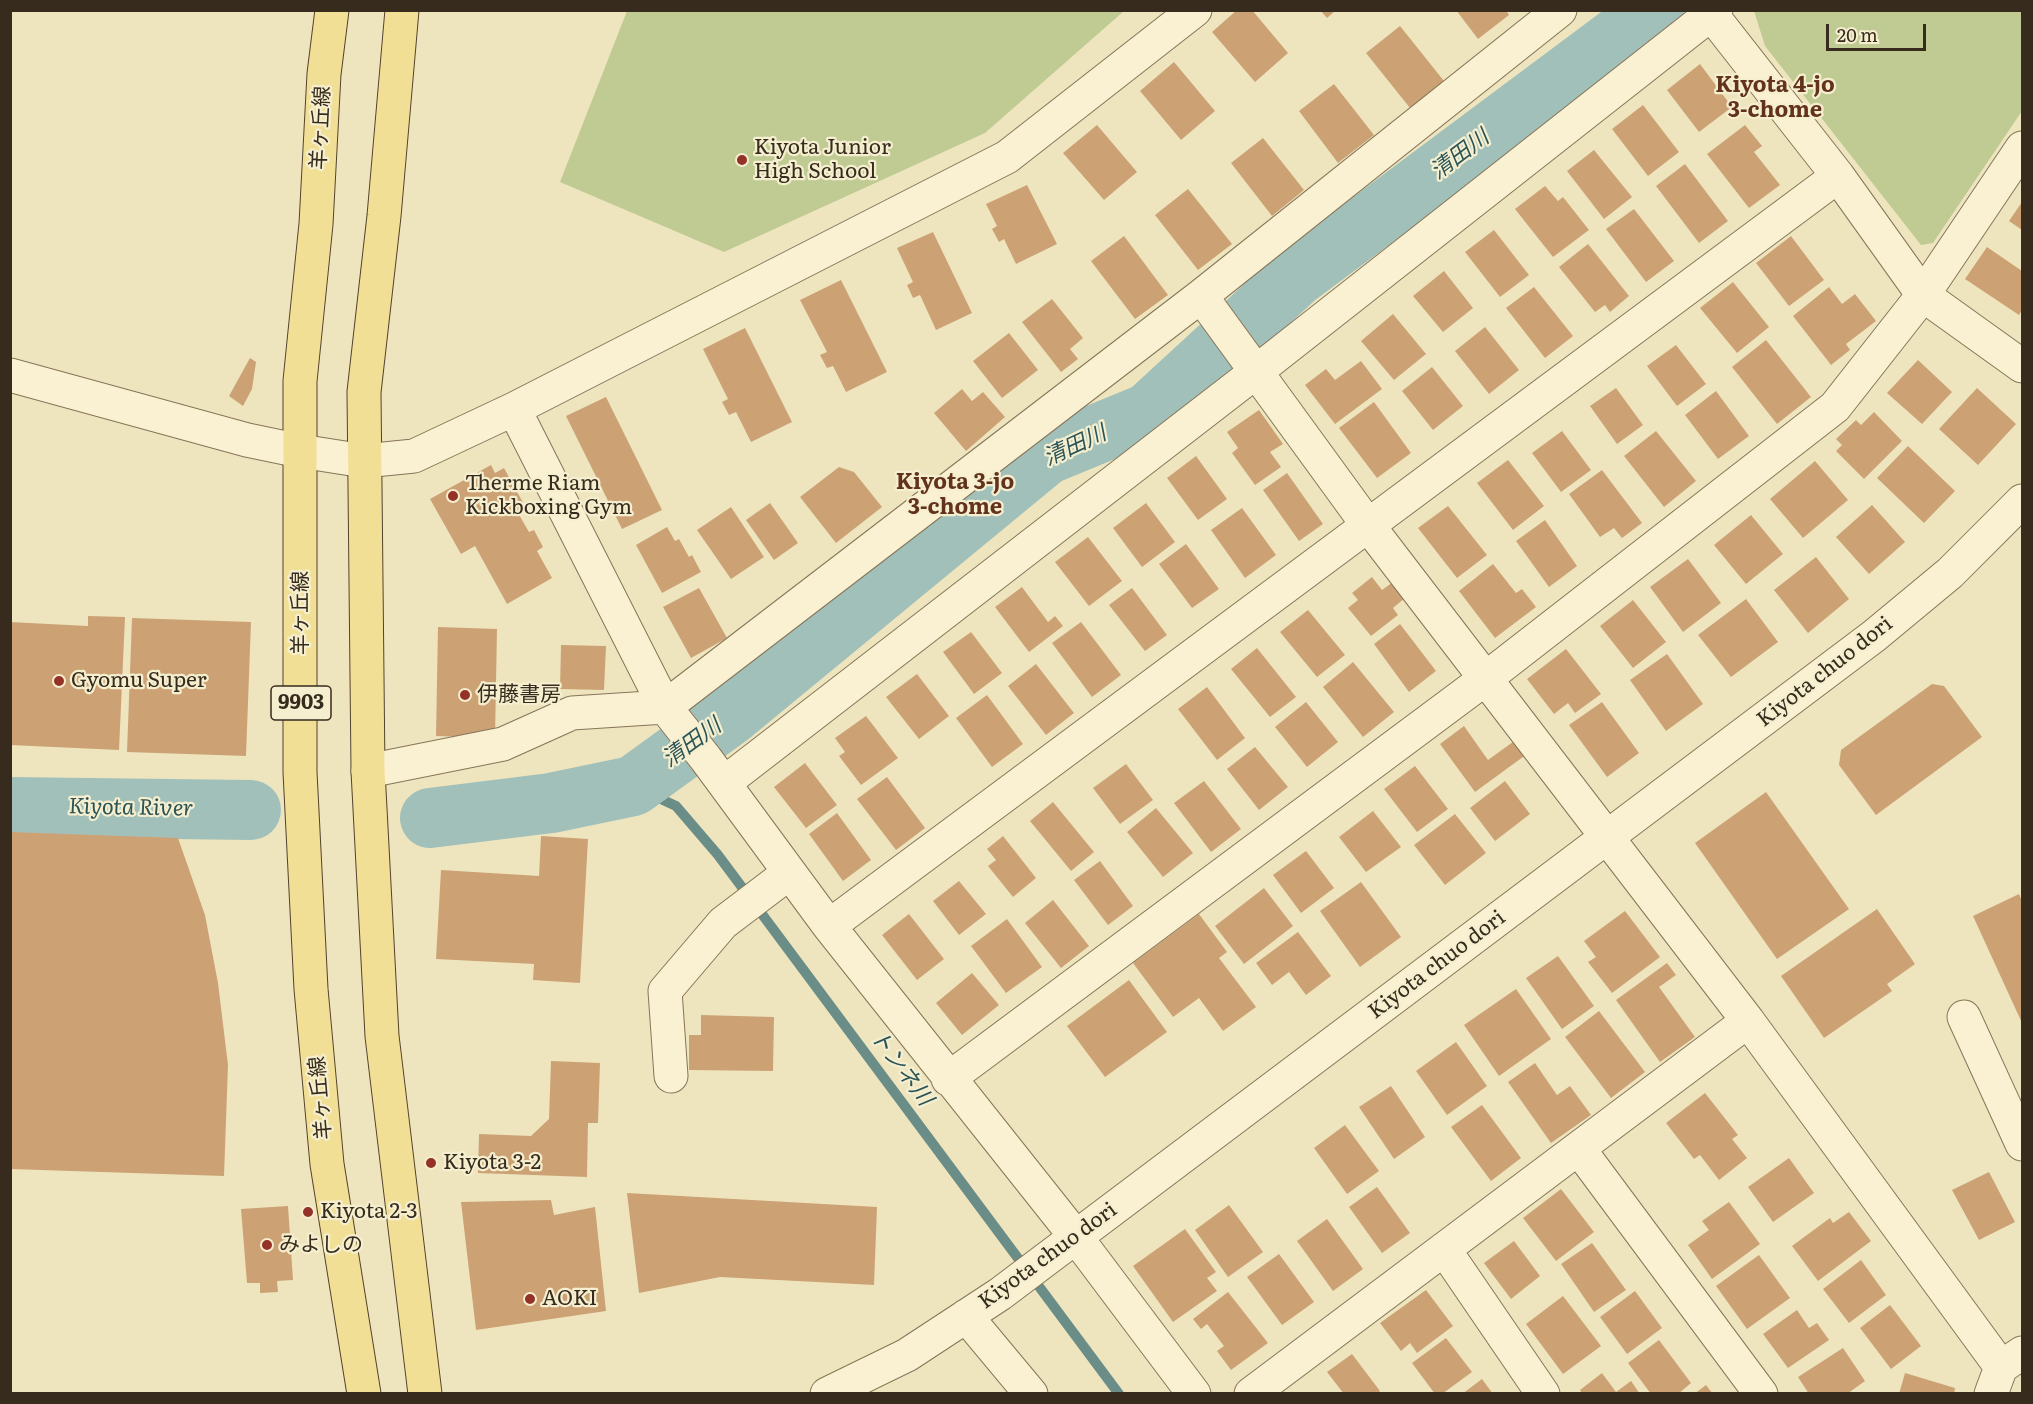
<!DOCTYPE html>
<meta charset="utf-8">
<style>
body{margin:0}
#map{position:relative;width:2033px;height:1404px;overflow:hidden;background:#eee5bf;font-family:Literata,serif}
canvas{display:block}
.frame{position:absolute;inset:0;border:12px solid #362b1c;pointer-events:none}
.scale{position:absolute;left:1826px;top:24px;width:100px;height:27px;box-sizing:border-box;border:3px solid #362b1c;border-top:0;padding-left:8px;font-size:18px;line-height:21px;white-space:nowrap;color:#362b1c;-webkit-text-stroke:4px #f5eecf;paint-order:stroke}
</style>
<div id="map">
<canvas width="2033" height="1404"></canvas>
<div class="frame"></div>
<div class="scale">20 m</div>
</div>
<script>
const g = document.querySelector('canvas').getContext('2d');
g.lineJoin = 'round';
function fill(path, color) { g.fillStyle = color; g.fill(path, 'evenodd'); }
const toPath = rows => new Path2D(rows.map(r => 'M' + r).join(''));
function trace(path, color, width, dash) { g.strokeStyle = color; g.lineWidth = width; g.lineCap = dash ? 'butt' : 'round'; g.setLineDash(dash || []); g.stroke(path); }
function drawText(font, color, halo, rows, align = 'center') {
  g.font = font + ' Literata,"Noto Sans JP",serif'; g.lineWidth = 4.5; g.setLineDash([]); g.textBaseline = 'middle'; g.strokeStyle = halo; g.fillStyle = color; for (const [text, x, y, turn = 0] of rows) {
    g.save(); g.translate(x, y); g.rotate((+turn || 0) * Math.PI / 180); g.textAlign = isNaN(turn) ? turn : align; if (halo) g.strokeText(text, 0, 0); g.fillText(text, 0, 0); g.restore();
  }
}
fill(toPath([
 [627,11,627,10,1124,11,985,133,724,252,560,182],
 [1754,11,2022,11,2022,111,1933,243,1921,245,1765,46]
]), '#bfcb93');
trace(toPath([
 [633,786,676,806,718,855,1119,1394]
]), '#6a8d88', 10);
trace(toPath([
 [10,807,251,810],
 [430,818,551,803,633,786,728,717,1046,455,1148,413,1296,277,1654,10]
]), '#a2c0ba', 60);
fill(toPath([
 [1237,10,1252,10,1288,53,1255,82,1212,32],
 [1320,10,1336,10,1327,18],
 [1456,10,1506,10,1509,15,1478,39],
 [1400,26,1444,81,1410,108,1366,53],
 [1174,62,1215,111,1181,140,1140,91],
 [1700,64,1732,107,1699,132,1667,90],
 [1334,84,1374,135,1338,163,1299,111],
 [1643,105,1679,152,1648,176,1612,129],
 [1097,125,1137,172,1104,200,1063,153],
 [1745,125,1762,146,1754,152,1780,185,1749,208,1707,154],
 [1263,138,1304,190,1272,216,1231,163],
 [1594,150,1632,197,1604,219,1567,171],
 [1685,164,1728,221,1699,243,1656,186],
 [1027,185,1057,244,1016,264,1004,239,999,242,992,229,997,226,986,204],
 [1545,186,1558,201,1563,197,1589,230,1553,257,1515,209],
 [1188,189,1232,244,1198,270,1155,215],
 [2022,202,2022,230,2009,221],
 [1634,209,1674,261,1646,282,1606,229],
 [1494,230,1529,275,1500,297,1465,252],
 [933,232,972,313,936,330,920,295,913,298,907,285,913,282,897,248],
 [1124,236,1168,295,1135,319,1091,261],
 [1791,236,1824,280,1789,306,1756,263],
 [1588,244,1629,296,1610,312,1605,305,1595,312,1559,267],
 [1987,247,2022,271,2022,310,2019,315,1965,279],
 [1444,271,1473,308,1443,332,1413,296],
 [841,280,887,372,846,392,833,366,827,368,820,355,827,352,800,300],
 [1733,282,1769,327,1737,353,1700,308],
 [1534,287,1573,336,1545,358,1506,308],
 [1829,287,1842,304,1855,294,1876,321,1846,344,1850,350,1831,365,1793,316],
 [1052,299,1083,338,1070,349,1078,359,1061,372,1022,322],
 [1393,314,1426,354,1394,380,1361,341],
 [1485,327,1519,370,1489,394,1455,351],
 [745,328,792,422,751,442,736,412,729,415,722,402,728,399,703,349],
 [1009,333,1038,370,1002,398,973,361],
 [1766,340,1811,397,1777,424,1732,367],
 [1676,345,1706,384,1677,406,1647,366],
 [250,358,256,362,252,389,243,406,229,396],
 [1918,360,1952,392,1922,424,1887,393],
 [1361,361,1382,389,1335,424,1305,385,1326,369,1335,380],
 [1432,367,1463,406,1433,430,1402,391],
 [1616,388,1643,425,1617,444,1590,406],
 [1977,388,2016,424,1978,465,1939,429],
 [962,389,972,401,983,392,1005,417,966,451,934,413],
 [1716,391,1749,436,1718,459,1685,415],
 [606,397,662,510,622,529,566,416],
 [1374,402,1411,453,1377,478,1339,428],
 [1259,410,1283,444,1270,452,1281,467,1255,485,1232,453,1238,448,1227,432],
 [1874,412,1902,441,1864,479,1836,451,1842,445,1836,439,1856,420,1861,425],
 [1562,431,1591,470,1561,492,1532,453],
 [1656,431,1696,481,1664,507,1624,456],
 [1908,446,1955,491,1924,523,1877,478],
 [1196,456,1227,499,1198,520,1167,478],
 [1508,460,1544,506,1513,530,1477,483],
 [1815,461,1848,500,1803,538,1770,499],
 [491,465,495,473,504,468,526,508,518,513,529,532,534,530,543,547,537,551,552,578,507,604,475,546,461,554,430,499],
 [839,467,854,472,882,507,836,543,800,497],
 [1602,470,1642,523,1622,538,1614,528,1600,537,1569,494],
 [1287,473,1323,524,1299,541,1263,490],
 [770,503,798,543,774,560,746,520],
 [1146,503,1175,542,1142,567,1113,528],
 [1872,505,1905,542,1869,574,1836,537],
 [1448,506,1487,555,1457,578,1418,528],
 [731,507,764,557,731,579,697,530],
 [1242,508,1276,555,1245,578,1211,530],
 [1751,515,1783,554,1746,584,1714,545],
 [1545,520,1577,566,1549,587,1516,541],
 [667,527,675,541,679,539,689,557,692,555,701,572,662,593,636,545],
 [1088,537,1122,581,1089,606,1055,562],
 [1186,544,1219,589,1192,608,1159,564],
 [1816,557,1849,599,1808,633,1774,590],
 [1688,559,1721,603,1683,632,1650,587],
 [1493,564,1516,593,1522,589,1536,607,1495,638,1459,591],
 [1372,577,1382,590,1393,582,1405,598,1393,608,1398,615,1371,636,1348,608,1358,600,1352,593],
 [1022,587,1048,622,1055,616,1063,626,1029,652,995,607],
 [699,588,727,638,691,658,663,607],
 [1132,588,1167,635,1145,651,1109,605],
 [1746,599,1778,642,1731,677,1698,635],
 [1633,600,1666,642,1633,668,1600,626],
 [1308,610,1345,655,1317,677,1280,632],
 [88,616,125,617,119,750,10,745,10,622,88,626],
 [132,618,251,622,246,756,127,752],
 [1081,622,1121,675,1092,697,1052,643],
 [1400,624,1436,671,1409,692,1374,644],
 [438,627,497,629,495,738,436,736],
 [971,632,1002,673,974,694,943,652],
 [561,645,606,646,604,690,560,689],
 [1257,648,1296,697,1270,717,1231,669],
 [1566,649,1601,694,1575,713,1568,703,1554,714,1527,679],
 [1667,654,1703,704,1666,731,1630,680],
 [1353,662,1394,712,1363,737,1323,687],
 [1036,664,1074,713,1046,735,1008,686],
 [917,674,949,716,919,739,886,697],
 [1932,684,1944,686,1982,737,1876,815,1839,765,1841,750],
 [1207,687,1245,738,1217,760,1178,709],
 [987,695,1023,744,992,767,956,718],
 [1306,702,1338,742,1307,767,1275,727],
 [1602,702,1639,753,1607,777,1569,725],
 [866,716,898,758,861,785,839,756,845,752,835,738],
 [1464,726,1488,760,1517,739,1527,754,1475,792,1440,744],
 [1255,747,1288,787,1259,810,1227,769],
 [805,763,837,805,806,828,774,787],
 [1126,764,1153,800,1120,824,1093,788],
 [1415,766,1448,809,1417,832,1384,789],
 [887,777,925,828,896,850,857,799],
 [1204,781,1241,829,1211,852,1174,803],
 [1505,781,1530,814,1495,841,1470,808],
 [1766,792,1849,909,1777,959,1695,843],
 [1053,802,1094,852,1071,871,1030,821],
 [1156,808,1193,853,1163,877,1127,832],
 [1373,811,1401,847,1366,872,1339,837],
 [837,813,871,860,843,881,809,834],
 [1455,814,1486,853,1445,885,1414,845],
 [10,832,178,838,205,915,218,983,228,1065,224,1176,10,1169],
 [541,836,588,839,580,983,533,980,534,964,436,959,441,870,539,876],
 [1003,836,1036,878,1013,897,988,866,996,860,987,849],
 [1306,851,1334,888,1301,913,1273,875],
 [1100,861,1133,906,1108,925,1074,880],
 [959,881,986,914,959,935,933,901],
 [1361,882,1401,937,1360,967,1320,911],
 [1264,888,1293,926,1244,964,1215,926],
 [2019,894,2022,901,2022,1023,1973,916],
 [1053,900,1089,946,1061,968,1025,923],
 [1877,909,1915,964,1887,984,1892,991,1824,1038,1781,976],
 [1625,911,1660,957,1612,993,1588,962,1596,957,1584,941],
 [909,914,944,959,917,980,882,935],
 [1199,914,1227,952,1219,958,1256,1007,1223,1031,1199,998,1173,1017,1133,963],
 [1007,919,1042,967,1006,993,971,946],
 [1298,932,1331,976,1306,995,1289,972,1272,985,1256,963],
 [1558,956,1594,1006,1562,1029,1526,978],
 [1667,963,1676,975,1659,987,1695,1037,1660,1062,1616,1000],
 [972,973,999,1005,962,1035,936,1003],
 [1129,980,1167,1032,1105,1077,1067,1026],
 [1516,989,1551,1039,1499,1076,1464,1025],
 [1599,1011,1645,1072,1611,1098,1565,1037],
 [701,1015,774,1017,773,1071,689,1070,689,1035,701,1035],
 [1456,1042,1487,1086,1447,1115,1416,1071],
 [551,1061,600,1063,598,1123,588,1123,587,1177,478,1173,479,1134,531,1136,549,1119],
 [1535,1063,1557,1095,1570,1086,1591,1115,1551,1143,1508,1082],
 [1391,1086,1425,1137,1394,1159,1359,1107],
 [1705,1093,1738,1135,1732,1139,1747,1158,1719,1180,1700,1155,1694,1159,1666,1123],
 [1482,1105,1521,1158,1491,1181,1451,1127],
 [1345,1125,1379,1171,1347,1194,1314,1148],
 [1789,1158,1814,1193,1773,1222,1748,1187],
 [1989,1172,2015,1222,1979,1240,1952,1190],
 [1377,1187,1410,1233,1382,1253,1349,1207],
 [1561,1189,1594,1232,1556,1261,1523,1218],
 [627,1193,877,1207,874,1285,720,1277,639,1293],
 [551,1200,554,1215,595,1207,606,1311,476,1330,461,1202],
 [1729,1202,1760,1244,1712,1279,1688,1245,1709,1230,1702,1221],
 [1229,1205,1263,1252,1228,1277,1195,1230],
 [288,1206,293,1280,277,1281,278,1292,260,1293,260,1283,247,1283,241,1209],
 [1849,1212,1871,1241,1818,1281,1792,1246,1830,1218,1833,1223],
 [1327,1219,1363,1269,1333,1291,1297,1241],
 [1185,1229,1216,1272,1207,1278,1217,1291,1173,1322,1133,1266],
 [1514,1241,1540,1276,1511,1299,1484,1263],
 [1592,1243,1626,1290,1594,1312,1561,1264],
 [1279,1254,1314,1302,1282,1325,1247,1277],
 [1759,1255,1790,1298,1747,1329,1716,1286],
 [1861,1260,1886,1295,1849,1323,1823,1289],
 [1426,1290,1453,1326,1417,1353,1410,1343,1401,1351,1380,1323],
 [1635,1291,1662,1328,1627,1354,1600,1317],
 [1228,1292,1268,1343,1231,1370,1217,1351,1224,1346,1207,1324,1201,1329,1193,1319],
 [1563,1296,1601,1346,1563,1374,1526,1324],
 [1890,1305,1921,1346,1891,1369,1860,1328],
 [1797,1310,1809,1328,1817,1323,1829,1340,1788,1368,1763,1334],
 [1446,1338,1472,1372,1442,1394,1435,1394,1412,1363],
 [1659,1340,1691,1383,1678,1394,1651,1394,1628,1363],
 [1843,1348,1865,1381,1847,1394,1809,1394,1798,1377],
 [1352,1354,1380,1391,1377,1394,1344,1394,1327,1372],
 [1602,1373,1616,1392,1631,1381,1640,1394,1582,1394,1580,1390],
 [1905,1373,1955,1388,1954,1394,1899,1394],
 [1482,1379,1493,1394,1462,1394],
 [1706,1385,1713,1394,1694,1394]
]), '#cca275');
const minor = toPath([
 [1708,10,1838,176,1923,295,2022,366],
 [1201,296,1367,524,1748,1021,2001,1367],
 [10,375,247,440,300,451,364,461,414,456,514,409,1007,157,1195,10],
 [514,409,665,707,706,759,829,926,1076,1237,1194,1394],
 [368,771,503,744,572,713,665,707,1201,296,1560,10],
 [724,783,1257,371,1716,10],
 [829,926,1838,176],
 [1964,1017,2022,1144],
 [671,1076,665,991,723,923,789,873],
 [948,1079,1485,679,1835,407,1923,295,2022,148],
 [1579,1149,1761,1394],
 [1444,1249,1543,1394],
 [966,1316,1031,1394],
 [827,1394,907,1355,1000,1294,1874,636,1950,573,2022,501],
 [1251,1394,1748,1021],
 [1991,1394,2001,1367,2022,1353]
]);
const major = toPath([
 [332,10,324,74,316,224,300,381,300,772,311,989,327,1164,364,1394],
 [402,10,384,216,364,392,368,771,382,1036,425,1394]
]);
trace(minor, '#867558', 35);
trace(major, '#54432c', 35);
trace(minor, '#f9f1d2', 33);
trace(major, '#f2df96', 33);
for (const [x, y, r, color] of [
 [742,160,6,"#953228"],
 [453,496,6,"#953228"],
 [59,681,6,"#953228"],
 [465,695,6,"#953228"],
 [431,1163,6,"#953228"],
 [308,1212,6,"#953228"],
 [267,1245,6,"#953228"],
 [530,1299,6,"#953228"]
]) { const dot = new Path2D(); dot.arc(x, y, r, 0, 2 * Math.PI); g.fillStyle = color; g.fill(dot); trace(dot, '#f5eecf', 2); }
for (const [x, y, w] of [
 [301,703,60]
]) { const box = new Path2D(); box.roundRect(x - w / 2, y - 17, w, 34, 4.5); g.fillStyle = '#f5eecf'; g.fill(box); trace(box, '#362b1c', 1.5); }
drawText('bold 20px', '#362b1c', null, [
 ["9903",301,703]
]);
drawText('21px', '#362b1c', '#f5eecf', [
 ["羊ヶ丘線",321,128,-87],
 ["羊ヶ丘線",301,613,-90],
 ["Kiyota chuo dori",1825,672,-38],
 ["Kiyota chuo dori",1437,965,-37],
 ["羊ヶ丘線",321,1098,-95],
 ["Kiyota chuo dori",1048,1256,-36]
]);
drawText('21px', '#362b1c', '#f5eecf', [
 ["Kiyota Junior",754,148],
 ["High School",754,172],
 ["Therme Riam",465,484],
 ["Kickboxing Gym",465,508],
 ["Gyomu Super",71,681],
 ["伊藤書房",477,695],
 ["Kiyota 3-2",443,1163],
 ["Kiyota 2-3",320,1212],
 ["みよしの",279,1245],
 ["AOKI",542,1299]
], 'left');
drawText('bold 22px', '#62321c', '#f5eecf', [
 ["Kiyota 4-jo",1775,86],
 ["3-chome",1775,111],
 ["Kiyota 3-jo",955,483],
 ["3-chome",955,508]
]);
drawText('italic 22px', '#2b5456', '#f5eecf', [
 ["清田川",1460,155,-37],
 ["清田川",1075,446,-25],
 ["清田川",692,743,-36],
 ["Kiyota River",131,808,1],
 ["トンネ川",901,1068,53]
]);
</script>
